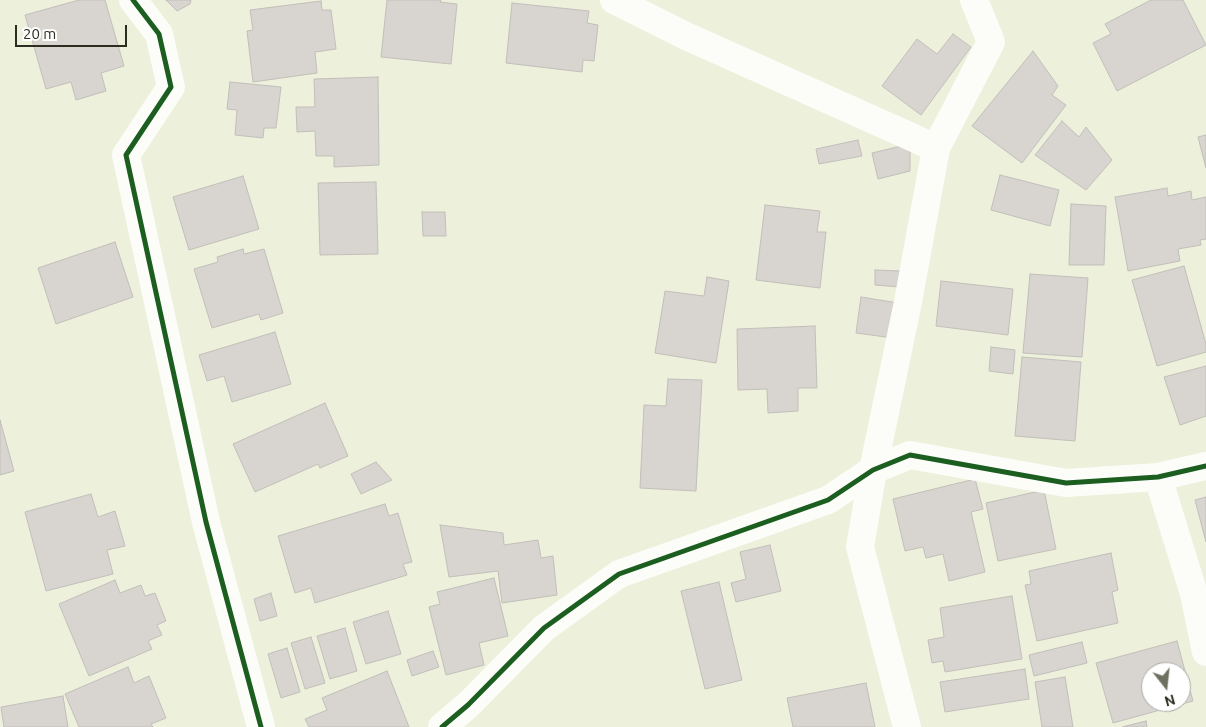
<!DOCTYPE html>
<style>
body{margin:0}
#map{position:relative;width:1206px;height:727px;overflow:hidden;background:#edf0da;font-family:Ubuntu,sans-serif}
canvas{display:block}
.north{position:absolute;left:1141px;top:662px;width:50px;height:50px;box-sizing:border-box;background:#fff;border:1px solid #aaaba5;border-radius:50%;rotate:164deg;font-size:14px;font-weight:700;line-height:20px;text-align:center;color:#2b2d1e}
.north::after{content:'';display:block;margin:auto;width:18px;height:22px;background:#6f7160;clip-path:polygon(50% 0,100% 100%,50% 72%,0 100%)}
.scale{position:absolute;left:15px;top:25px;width:112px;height:22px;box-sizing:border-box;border:2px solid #2b2d1e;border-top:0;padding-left:6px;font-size:15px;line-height:18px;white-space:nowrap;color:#2b2d1e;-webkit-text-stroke:4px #fff;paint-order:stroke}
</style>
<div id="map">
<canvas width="1206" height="727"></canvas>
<div class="north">N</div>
<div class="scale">20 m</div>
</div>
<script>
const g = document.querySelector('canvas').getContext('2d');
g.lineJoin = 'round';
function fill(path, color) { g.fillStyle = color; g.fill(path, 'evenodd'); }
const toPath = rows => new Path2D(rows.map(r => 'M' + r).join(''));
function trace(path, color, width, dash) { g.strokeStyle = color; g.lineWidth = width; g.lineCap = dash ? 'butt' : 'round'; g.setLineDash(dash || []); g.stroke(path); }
const building = toPath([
 [79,0,105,0,124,66,101,73,106,91,76,100,71,82,46,89,25,15,79,0],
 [166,0,191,0,190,4,177,11,166,0],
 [387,0,441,0,440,2,457,4,451,64,381,57,387,0],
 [1151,0,1183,0,1206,45,1117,91,1093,43,1111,34,1105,24,1151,0],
 [321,1,322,10,331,10,336,49,315,52,317,73,253,82,247,31,253,30,250,10,321,1],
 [512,3,589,11,587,23,598,25,594,61,583,60,582,72,506,63,512,3],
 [953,34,971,47,921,115,882,86,917,39,937,54,953,34],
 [1033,51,1058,86,1052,95,1066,105,1022,163,972,126,1033,51],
 [378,77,379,165,334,167,334,156,316,156,315,131,297,132,296,107,315,107,314,79,378,77],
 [230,82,281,87,276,128,264,128,263,138,235,135,237,110,227,109,230,82],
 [1062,121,1079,137,1086,127,1112,160,1086,190,1035,155,1062,121],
 [1206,135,1206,168,1198,137,1206,135],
 [858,140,862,156,819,164,816,149,858,140],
 [910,144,910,171,878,179,872,153,910,144],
 [1000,175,1059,190,1050,226,991,210,1000,175],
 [243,176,259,229,189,250,173,197,243,176],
 [376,182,378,254,320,255,318,183,376,182],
 [1167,188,1168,196,1191,191,1192,200,1206,197,1206,239,1200,240,1201,245,1178,249,1180,261,1128,271,1115,197,1167,188],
 [1071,204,1106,206,1104,265,1069,265,1071,204],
 [765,205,820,211,817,232,826,232,820,288,756,280,765,205],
 [422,212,445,212,446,236,423,236,422,212],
 [115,242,133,297,56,324,38,268,115,242],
 [243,249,244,254,264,249,283,313,261,320,259,314,212,328,194,269,218,262,217,257,243,249],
 [1184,266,1206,344,1206,352,1157,366,1132,280,1184,266],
 [875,270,900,271,899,287,875,285,875,270],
 [1030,274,1088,278,1082,357,1023,353,1030,274],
 [707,277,729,281,716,363,655,353,665,291,704,296,707,277],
 [941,281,1013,289,1008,335,936,326,941,281],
 [861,297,898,303,893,338,856,333,861,297],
 [815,326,817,388,798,388,798,411,768,413,767,389,738,390,737,329,815,326],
 [275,332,291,384,232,402,224,376,207,381,199,355,275,332],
 [991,347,1015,350,1013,374,989,371,991,347],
 [1022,357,1081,362,1075,441,1015,436,1022,357],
 [1206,366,1206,416,1180,425,1164,377,1206,366],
 [668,379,702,380,696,491,640,488,644,405,666,406,668,379],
 [325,403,348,456,320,468,318,464,255,492,233,444,325,403],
 [0,420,14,471,0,475,0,420],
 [376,462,392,480,361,494,351,474,376,462],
 [975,479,983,509,971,512,985,572,949,581,943,554,926,558,923,547,905,551,893,499,975,479],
 [1044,490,1056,549,998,561,986,503,1044,490],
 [91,494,98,517,115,511,125,546,107,550,113,574,46,591,25,512,91,494],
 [1206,497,1206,542,1195,500,1206,497],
 [385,504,389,516,398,513,412,562,403,564,407,575,315,603,311,588,295,593,278,536,385,504],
 [440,525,503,533,504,545,538,540,541,558,553,556,557,595,502,603,498,571,449,577,440,525],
 [770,545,781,591,736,602,731,583,746,579,740,552,770,545],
 [1111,553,1118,590,1112,592,1118,623,1037,641,1025,585,1031,584,1029,571,1111,553],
 [494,578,508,636,479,643,484,665,446,675,429,607,440,604,437,592,494,578],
 [115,580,120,593,141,585,145,596,155,593,166,621,157,625,162,635,148,641,152,649,89,676,59,604,115,580],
 [719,582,742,680,705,689,681,591,719,582],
 [271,593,277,616,260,621,254,599,271,593],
 [1012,596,1022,659,945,672,943,661,932,663,928,640,944,637,940,608,1012,596],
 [388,611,401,654,366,664,353,622,388,611],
 [345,628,357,671,330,679,317,636,345,628],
 [311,637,325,683,305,689,291,643,311,637],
 [1177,641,1193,701,1113,723,1096,663,1177,641],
 [1151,672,1181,672,1181,702,1151,702,1151,672],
 [1082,642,1087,663,1034,676,1029,655,1082,642],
 [287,648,300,692,281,698,268,654,287,648],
 [433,651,439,667,412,676,407,660,433,651],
 [128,667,134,683,149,676,166,718,151,724,153,727,79,727,65,694,128,667],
 [1025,669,1029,699,945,712,940,682,1025,669],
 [387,671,409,727,309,727,305,719,327,710,322,698,387,671],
 [1065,677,1073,727,1042,727,1035,682,1065,677],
 [866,683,875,727,793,727,787,698,866,683],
 [63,696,68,727,4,727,1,707,63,696],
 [1146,721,1147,727,1122,727,1146,721]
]);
fill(building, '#d8d4d0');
trace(building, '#c2beba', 1);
trace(toPath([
 [133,0,159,34,171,87,126,155,206,522,261,727],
 [614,0,686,36,936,148],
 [1158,477,1194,594,1206,652],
 [442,727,468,705,544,628,619,574,828,500,873,470,910,455,1066,483,1158,477,1206,466],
 [907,727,860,547,873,470,908,302,936,148,991,42,974,0]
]), '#fcfdf9', 28);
trace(toPath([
 [133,0,159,34,171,87,126,155,206,522,261,727],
 [442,727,468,705,544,628,619,574,828,500,873,470,910,455,1066,483,1158,477,1206,466]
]), '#1b5e20', 5);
</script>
